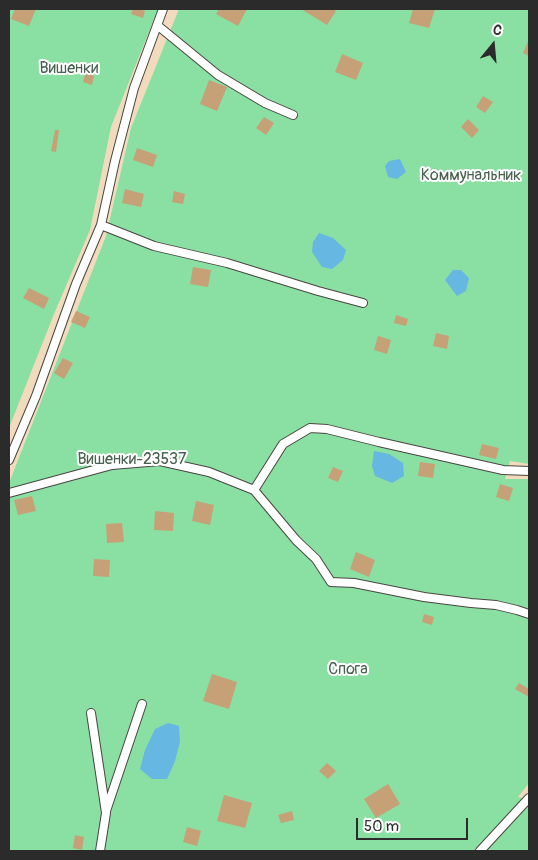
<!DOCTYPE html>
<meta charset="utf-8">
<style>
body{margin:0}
#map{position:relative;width:538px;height:860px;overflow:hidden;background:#f2dbbc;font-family:Pangolin,sans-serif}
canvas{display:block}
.frame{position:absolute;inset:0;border:10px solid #2b2b2b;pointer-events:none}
.north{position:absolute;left:468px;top:20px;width:50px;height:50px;-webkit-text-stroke:4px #fff;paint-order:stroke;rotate:17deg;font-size:14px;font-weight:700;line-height:20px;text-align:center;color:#2b2b2b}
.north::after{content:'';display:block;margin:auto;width:18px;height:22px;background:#2b2b2b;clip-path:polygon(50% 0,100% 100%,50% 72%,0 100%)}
.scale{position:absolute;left:356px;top:818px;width:112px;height:22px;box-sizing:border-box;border:2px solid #2b2b2b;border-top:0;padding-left:6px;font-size:15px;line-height:18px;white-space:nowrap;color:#2b2b2b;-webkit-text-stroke:4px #fff;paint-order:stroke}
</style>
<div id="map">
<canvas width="538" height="860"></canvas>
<div class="frame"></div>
<div class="north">С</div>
<div class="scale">50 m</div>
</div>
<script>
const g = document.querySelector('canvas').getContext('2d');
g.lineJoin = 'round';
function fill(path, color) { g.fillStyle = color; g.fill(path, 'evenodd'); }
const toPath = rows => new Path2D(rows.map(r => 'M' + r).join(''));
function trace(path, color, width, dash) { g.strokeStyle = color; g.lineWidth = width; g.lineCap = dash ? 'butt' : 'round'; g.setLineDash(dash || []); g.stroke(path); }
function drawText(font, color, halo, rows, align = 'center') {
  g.font = font + ' Pangolin,sans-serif'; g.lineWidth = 4; g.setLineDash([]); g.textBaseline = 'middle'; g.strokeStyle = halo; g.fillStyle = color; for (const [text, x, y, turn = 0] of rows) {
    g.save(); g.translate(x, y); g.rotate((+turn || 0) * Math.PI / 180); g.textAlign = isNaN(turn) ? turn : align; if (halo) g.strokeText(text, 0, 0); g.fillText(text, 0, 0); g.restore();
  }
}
fill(toPath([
 [10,9,158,9,111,127,90,230,54,314,9,428,9,12],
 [179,9,529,9,529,464,510,461,505,479,529,479,529,783,518,797,529,800,529,851,9,851,9,483,106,236,131,128]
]), '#8ae0a3');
fill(toPath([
 [400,159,406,172,397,179,388,177,385,166,389,161],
 [319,233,333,238,346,250,343,260,332,269,322,267,312,252,313,242],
 [453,270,461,270,469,278,466,291,457,296,445,280],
 [374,451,389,454,403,463,404,476,392,483,375,476,372,466],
 [168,723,179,726,180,742,175,761,167,779,152,779,140,769,145,750,155,729]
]), '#66b7e1');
fill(toPath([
 [15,9,36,9,29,26,11,19],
 [133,9,138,9,145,11,143,18,131,14],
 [219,9,247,9,238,26,216,14],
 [301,9,332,9,336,11,327,25],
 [413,9,435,9,429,28,409,23],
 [529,39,529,56,523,53],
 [342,54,363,63,356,80,335,72],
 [88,64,96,66,92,85,83,82],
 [209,80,227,87,217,111,200,104],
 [483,96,493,102,485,113,476,107],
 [264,117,274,123,266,135,256,128],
 [468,119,479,130,472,138,461,127],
 [55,130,59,130,56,152,51,151],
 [137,148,157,155,153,167,133,160],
 [125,189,144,194,141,207,122,203],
 [174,191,185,194,183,204,172,202],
 [193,267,211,270,208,287,190,284],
 [29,288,49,298,44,309,23,298],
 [76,311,90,317,85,328,71,322],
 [396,315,408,319,406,326,394,323],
 [436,333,449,336,447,349,433,346],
 [378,336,391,340,387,354,374,350],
 [63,358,73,363,64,379,54,373],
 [482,444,499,448,496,459,479,455],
 [420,462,435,464,433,478,418,476],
 [333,467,343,471,338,482,328,478],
 [500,484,513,488,509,501,496,497],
 [32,496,36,511,18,515,14,500],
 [196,501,214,505,210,525,192,521],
 [155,511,174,513,173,531,154,530],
 [122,523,124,542,107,543,106,524],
 [356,552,375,560,369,577,350,569],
 [94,559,110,560,109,577,93,576],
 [424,614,434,617,432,625,422,622],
 [212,674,237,682,229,709,203,701],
 [519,683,529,689,529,697,515,689],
 [327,763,336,771,328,779,319,771],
 [388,784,400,804,376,818,364,799],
 [224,795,252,803,245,828,217,821],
 [292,811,294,820,281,823,278,815],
 [187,827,201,831,197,846,183,842],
 [75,835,84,837,82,850,73,848]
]), '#c6a077');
const lane = toPath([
 [157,25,218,75,265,103,293,115],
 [101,225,154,246,227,263,318,291,363,303],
 [9,460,36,396,76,284,101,225,115,161,134,88,163,9],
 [529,471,503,470,379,442,327,429,310,428,283,444,254,490,296,540,316,559,331,582,354,583,424,597,471,603,496,605,517,610,529,614],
 [9,493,112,465,160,461,209,472,254,490],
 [91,713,106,813,100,851],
 [106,811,142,704],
 [480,851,529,798]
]);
trace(lane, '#494541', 10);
trace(lane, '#fff', 8);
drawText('16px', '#48614f', '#fff', [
 ["Вишенки",69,69],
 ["Коммунальник",471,176],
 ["Вишенки-23537",132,460],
 ["Спога",348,670]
]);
</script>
